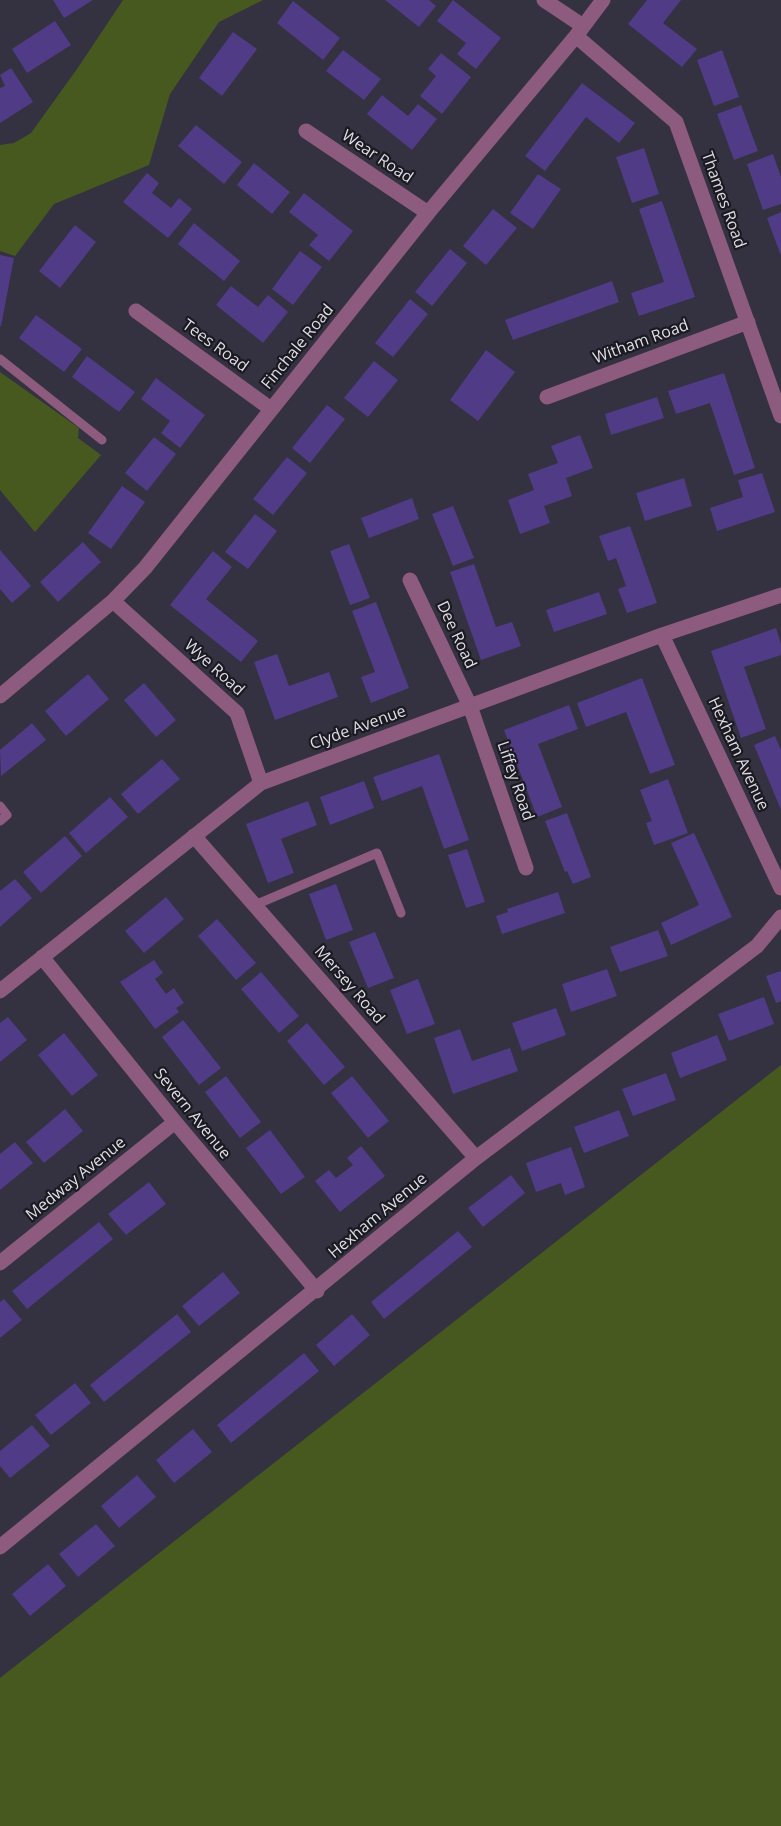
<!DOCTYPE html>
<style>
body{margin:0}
canvas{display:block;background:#343140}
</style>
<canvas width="781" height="1826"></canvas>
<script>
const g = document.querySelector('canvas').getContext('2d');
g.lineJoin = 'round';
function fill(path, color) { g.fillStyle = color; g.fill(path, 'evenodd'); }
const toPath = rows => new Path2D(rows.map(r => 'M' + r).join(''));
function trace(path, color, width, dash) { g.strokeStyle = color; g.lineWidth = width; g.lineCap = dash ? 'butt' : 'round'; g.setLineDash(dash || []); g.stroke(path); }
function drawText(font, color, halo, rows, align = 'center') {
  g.font = font + ' "Open Sans",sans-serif'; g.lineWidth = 4.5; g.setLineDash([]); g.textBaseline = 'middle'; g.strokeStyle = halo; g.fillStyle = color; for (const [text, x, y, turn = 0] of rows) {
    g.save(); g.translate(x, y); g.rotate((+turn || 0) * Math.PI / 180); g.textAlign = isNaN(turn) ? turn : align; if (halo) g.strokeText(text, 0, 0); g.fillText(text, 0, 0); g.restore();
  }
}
fill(toPath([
 [123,0,263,0,219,22,170,94,149,165,54,204,15,256,0,251,0,145,14,143,31,133,77,69],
 [0,372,79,428,78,438,101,455,35,532,0,490],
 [781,1065,781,1826,0,1826,0,1678]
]), '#47591e');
fill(toPath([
 [53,0,93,0,64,18],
 [385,0,429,0,436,6,419,27],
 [453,0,501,38,476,69,457,54,466,43,437,21],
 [647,0,681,0,663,23,697,49,682,67,628,24],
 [293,1,340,38,323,60,277,23],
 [55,21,71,45,27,73,12,49],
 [233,32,257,49,222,96,199,78],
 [343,50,381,79,364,100,326,71],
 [722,50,739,97,714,106,697,60],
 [441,53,471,77,442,114,420,96,436,76,428,69],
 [11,68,33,102,0,123,0,88,5,86,0,75],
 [582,83,635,123,619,143,586,117,545,171,525,156],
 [382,95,408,116,418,104,437,119,412,150,367,114],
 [741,105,758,151,734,160,717,114],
 [196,125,242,162,224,184,178,146],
 [644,148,659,194,632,203,616,157],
 [773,154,781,177,781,204,763,210,747,164],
 [254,163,290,192,272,214,237,185],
 [147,173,159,183,152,193,171,208,179,198,192,209,168,238,123,202],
 [538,174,561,189,533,229,510,213],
 [304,193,353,231,329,261,309,245,318,235,289,212],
 [662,201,695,297,639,316,631,293,664,282,639,209],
 [493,209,517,228,486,265,463,246],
 [781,212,781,256,767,218],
 [194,223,240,261,224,281,178,244],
 [75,225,96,242,60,288,39,271],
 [450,249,467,263,432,306,415,292],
 [300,251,322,267,293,305,272,289],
 [0,255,14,258,1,326,0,326],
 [612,281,619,302,513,340,505,320],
 [231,286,258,307,268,295,288,312,263,343,216,305],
 [410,299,428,314,393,357,375,343],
 [36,315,82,349,64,372,19,338],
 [486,350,515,372,478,421,450,400],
 [87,356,135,392,119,412,72,377],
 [374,361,398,380,368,417,344,398],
 [724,373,755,468,734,475,710,403,676,414,668,391],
 [156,378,205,415,180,448,161,433,170,421,141,399],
 [657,397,664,418,611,435,605,414],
 [327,405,345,419,310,463,292,448],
 [580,435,593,468,566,478,572,496,544,506,550,523,520,534,508,500,534,490,528,474,558,463,551,446],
 [154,437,176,454,147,491,125,473],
 [287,457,307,473,273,515,253,499],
 [762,473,775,512,717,531,710,508,743,497,738,480],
 [684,478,692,506,645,521,636,493],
 [122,486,145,502,111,549,88,533],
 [412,498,419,519,369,538,361,518],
 [453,506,474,558,453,566,432,514],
 [255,514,277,531,248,569,225,552],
 [630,526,657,603,627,613,618,589,626,586,616,558,608,561,599,536],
 [83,542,101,562,58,602,40,582],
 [349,544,370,598,350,605,330,551],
 [0,550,31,586,12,603,0,589],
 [213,551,232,567,206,599,258,641,241,662,170,605],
 [474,564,496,627,512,622,521,646,481,660,450,572],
 [599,592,607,614,554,632,546,610],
 [376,602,409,688,371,703,361,677,375,672,352,611],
 [776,628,781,644,781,655,744,667,766,729,741,738,711,651],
 [277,654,289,686,329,672,338,697,275,720,254,662],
 [88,674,109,699,66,736,45,711],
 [642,678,675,765,650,774,626,712,586,727,577,703],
 [144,683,176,720,156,737,124,700],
 [569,705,578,729,538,744,562,807,537,817,504,730],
 [32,723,46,740,1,776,0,750],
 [775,736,781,750,781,810,754,745],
 [439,754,469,840,444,849,422,786,382,801,373,777],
 [162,759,180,779,138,814,121,794],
 [668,779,688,833,654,845,646,823,652,821,640,790],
 [364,781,374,808,330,825,320,797],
 [110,797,128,817,86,853,69,833],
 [308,801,317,825,281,839,294,873,268,883,246,824],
 [567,813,591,877,573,884,567,871,565,872,545,821],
 [694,833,732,917,671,945,661,923,699,905,671,843],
 [65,836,82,856,41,893,23,872],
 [467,849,485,902,466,908,448,855],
 [15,879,32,898,0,927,0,891],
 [336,884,353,930,326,940,309,894],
 [558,892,565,913,502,934,496,916,508,912,507,909],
 [166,897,184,919,144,953,125,931],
 [217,919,256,963,236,980,198,936],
 [658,930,668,956,620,972,610,947],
 [375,932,394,978,368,988,349,942],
 [154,960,163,973,155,979,166,994,174,988,184,1003,176,1008,179,1012,155,1029,120,982],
 [607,969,617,996,571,1012,562,984],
 [781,971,781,1001,776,1003,766,976],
 [261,972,299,1016,279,1033,241,989],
 [418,979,435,1024,407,1034,390,990],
 [764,997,774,1024,729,1041,718,1014],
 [556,1008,566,1035,522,1051,512,1023],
 [8,1017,27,1040,0,1062,0,1023],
 [183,1020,221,1068,199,1085,162,1037],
 [307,1023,345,1067,324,1085,287,1041],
 [460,1029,472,1061,510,1048,518,1071,453,1094,434,1038],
 [64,1033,98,1075,72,1096,38,1055],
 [717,1035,727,1060,680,1078,671,1053],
 [666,1073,676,1100,633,1116,622,1089],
 [226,1076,261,1122,240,1138,205,1092],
 [352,1076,389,1121,368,1138,331,1093],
 [65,1109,83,1131,44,1163,26,1142],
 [619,1110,629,1136,584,1153,574,1127],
 [270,1130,305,1177,281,1194,246,1148],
 [15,1142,33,1163,0,1190,0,1154],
 [361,1146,385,1176,340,1212,315,1181,329,1170,336,1178,353,1165,347,1158],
 [571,1147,585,1187,565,1195,561,1183,536,1192,526,1163],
 [511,1175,525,1193,483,1227,468,1208],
 [149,1182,166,1204,126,1235,108,1214],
 [99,1222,113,1239,27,1309,12,1291],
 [458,1231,472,1247,384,1319,371,1302],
 [223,1272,240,1293,199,1326,182,1306],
 [4,1299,22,1320,0,1338,0,1302],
 [177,1314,191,1332,104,1402,90,1385],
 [352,1314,370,1335,334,1366,316,1345],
 [304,1353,319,1371,231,1443,217,1425],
 [75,1383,91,1403,51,1435,35,1415],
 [32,1425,50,1446,10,1478,0,1466,0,1451],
 [193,1429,212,1452,174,1483,156,1460],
 [137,1475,156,1497,119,1528,101,1506],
 [96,1524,115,1546,78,1577,59,1554],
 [48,1564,66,1586,30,1616,12,1594]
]), '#4f3b86');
trace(toPath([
 [0,359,102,440],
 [0,806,7,815,0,821],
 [255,905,377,853,401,913]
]), '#8d5b7e', 9);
trace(toPath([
 [544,0,583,26],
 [576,36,676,122,781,416],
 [306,131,428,213],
 [136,311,271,409],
 [547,397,748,322],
 [410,580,470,706,526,868],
 [113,601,237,713,261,783],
 [662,635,781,888],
 [0,696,113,601,145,568,428,213,576,36,603,0],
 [194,836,476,1158],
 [42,957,175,1122,317,1291],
 [0,991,261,783,662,635,781,595],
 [0,1263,175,1122],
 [0,1547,476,1158,757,946,781,917]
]), '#8d5b7e', 15);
drawText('16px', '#dfdee8', '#1b1a21', [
 ["Wear Road",377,157,34],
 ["Thames Road",723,200,70],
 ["Witham Road",641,342,-20],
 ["Tees Road",215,346,36],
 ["Finchale Road",298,347,-51],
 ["Dee Road",456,635,65],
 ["Wye Road",214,668,42],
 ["Clyde Avenue",358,728,-20],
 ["Hexham Avenue",738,754,65],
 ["Liffey Road",515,781,71],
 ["Mersey Road",349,985,49],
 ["Severn Avenue",192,1114,51],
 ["Medway Avenue",76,1179,-39],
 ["Hexham Avenue",378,1216,-40]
]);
</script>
